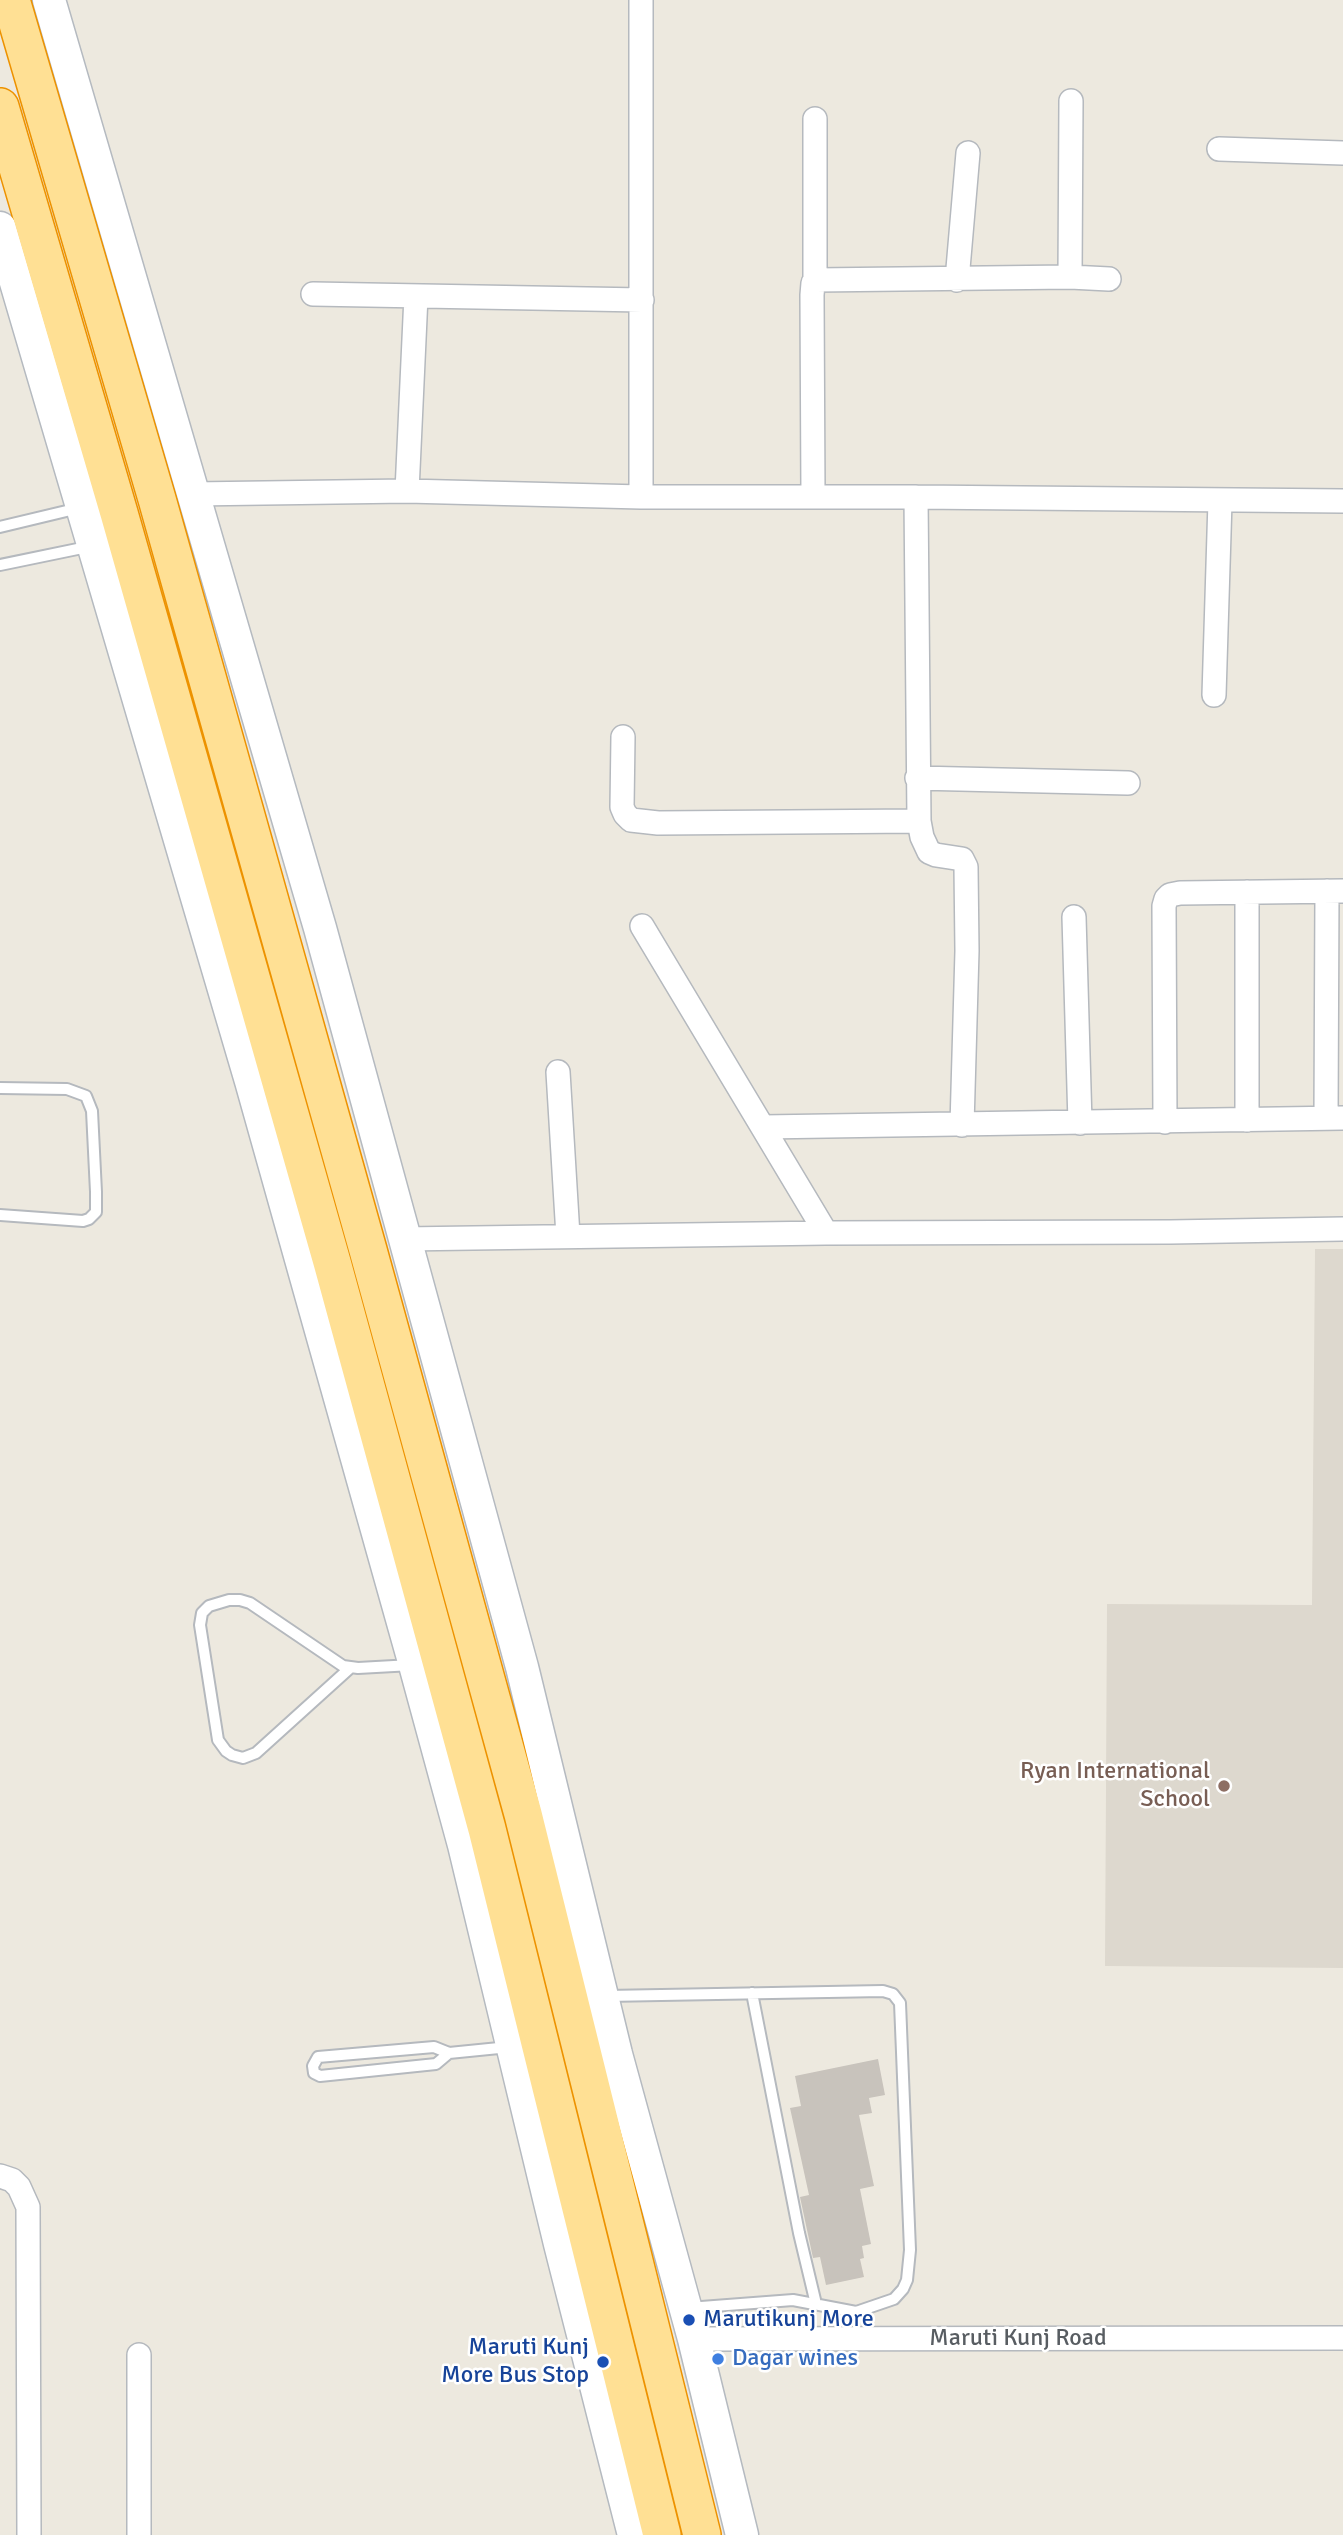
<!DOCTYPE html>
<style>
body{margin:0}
canvas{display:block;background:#ede9df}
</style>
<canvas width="1343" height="2535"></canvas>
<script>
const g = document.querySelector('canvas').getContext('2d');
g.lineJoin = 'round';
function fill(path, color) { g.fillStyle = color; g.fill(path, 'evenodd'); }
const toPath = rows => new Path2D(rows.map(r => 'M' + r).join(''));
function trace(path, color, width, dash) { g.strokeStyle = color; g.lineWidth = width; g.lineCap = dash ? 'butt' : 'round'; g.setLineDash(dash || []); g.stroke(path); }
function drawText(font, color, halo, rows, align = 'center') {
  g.font = font + ' Signika,sans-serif'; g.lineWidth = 5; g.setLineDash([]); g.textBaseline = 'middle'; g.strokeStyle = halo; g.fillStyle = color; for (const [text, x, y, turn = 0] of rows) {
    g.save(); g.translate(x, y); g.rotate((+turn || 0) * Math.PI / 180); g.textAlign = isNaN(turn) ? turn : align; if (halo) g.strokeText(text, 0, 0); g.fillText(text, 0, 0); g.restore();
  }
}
fill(toPath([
 [1315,1249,1343,1249,1343,1968,1105,1966,1107,1604,1312,1605]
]), '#ddd8ce');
fill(toPath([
 [878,2059,885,2095,869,2098,872,2113,859,2115,874,2186,860,2189,871,2244,862,2246,864,2258,860,2259,864,2277,826,2285,820,2257,813,2258,800,2197,809,2195,790,2108,801,2106,795,2076]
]), '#c8c3bc');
const service = toPath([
 [0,527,79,508],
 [0,565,92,546],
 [0,1088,67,1089,86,1096,92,1111,96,1192,96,1212,89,1219,83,1221,0,1215],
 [350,1668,256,1753,243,1758,232,1755,226,1751,218,1740,200,1625,202,1613,209,1606,229,1600,240,1600,250,1603,343,1666,358,1668,412,1665],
 [752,1993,799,2233,816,2304],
 [606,1996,883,1991,893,1994,900,2003,910,2250,907,2280,903,2289,894,2299,856,2312,793,2300,688,2308],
 [449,2053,436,2064,320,2076,314,2073,313,2066,318,2057,434,2047,449,2053,509,2047]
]);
const minor = toPath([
 [641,0,641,497],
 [815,119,815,281],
 [1219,149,1343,153],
 [1070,277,1071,101],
 [957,280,968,153],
 [313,294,642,300],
 [407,491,416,296],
 [193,494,407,491,641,497,916,497,1343,501],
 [813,497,812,295,813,283,816,280,1070,277,1109,279],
 [916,497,919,821,922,837,929,852,936,855,962,859,966,867,967,951,962,1125],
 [1214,695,1220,501],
 [623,737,622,807,625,814,631,820,658,823,919,821],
 [917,778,1128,783],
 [1074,917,1080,1123],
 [642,926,826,1233],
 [558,1072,568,1236],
 [1326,1118,1327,891],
 [1247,1120,1247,892],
 [1165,1122,1164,906,1166,899,1170,895,1180,893,1343,891],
 [763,1127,1343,1118],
 [403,1239,826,1233,1170,1232,1343,1229],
 [0,2176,12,2180,19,2187,28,2207,29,2535],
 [694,2339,1343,2338],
 [139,2535,139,2355]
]);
const secondary = toPath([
 [49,0,320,928,522,1667,616,2054,694,2339,742,2535],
 [0,228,251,1081,415,1665,464,1845,560,2244,634,2535]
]);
const trunk = toPath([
 [11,0,157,499,368,1250,523,1814,702,2535],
 [0,107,119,513,332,1262,487,1829,662,2535]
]);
trace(service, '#b5b9be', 14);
trace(minor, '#b5b9be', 26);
trace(secondary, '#b5bac0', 35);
trace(trunk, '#ed9200', 40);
trace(service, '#fff', 10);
trace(minor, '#fff', 23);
trace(secondary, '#fff', 32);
trace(trunk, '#ffe094', 37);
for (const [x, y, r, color] of [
 [1224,1786,7,"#8d6e63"],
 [689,2320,7,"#1a4fb4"],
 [718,2359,7,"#3f7fe0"],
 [603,2362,7,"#1a4fb4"]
]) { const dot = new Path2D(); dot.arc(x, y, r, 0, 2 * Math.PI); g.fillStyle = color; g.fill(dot); trace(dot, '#fff', 2.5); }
drawText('24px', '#785e54', '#fff', [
 ["Ryan International",1210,1772],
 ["School",1210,1800]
], 'right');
drawText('24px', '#164399', '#fff', [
 ["Marutikunj More",703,2320],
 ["Maruti Kunj",589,2348,"right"],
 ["More Bus Stop",589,2376,"right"]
], 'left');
drawText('24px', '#585d62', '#fff', [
 ["Maruti Kunj Road",1018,2339]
]);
drawText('24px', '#366cbe', '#fff', [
 ["Dagar wines",732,2359]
], 'left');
</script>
